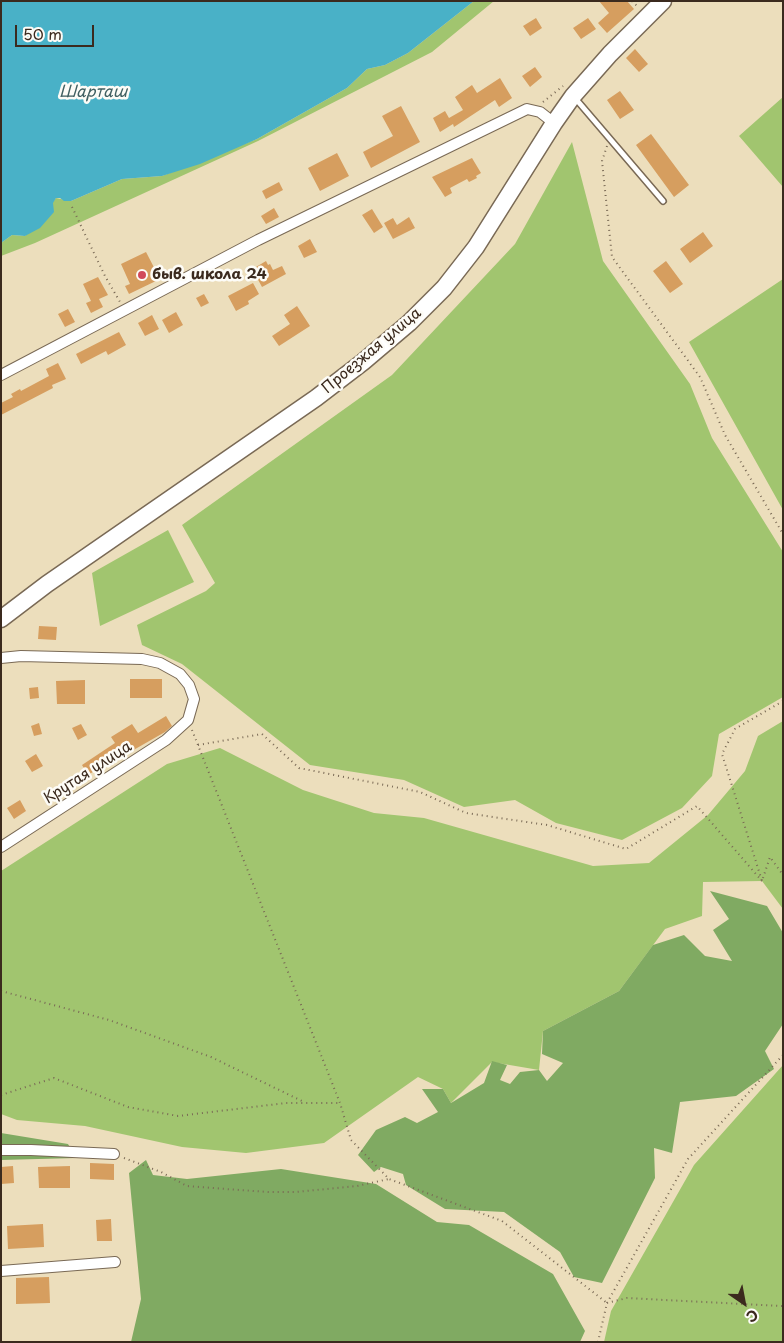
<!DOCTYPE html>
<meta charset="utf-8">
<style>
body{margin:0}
#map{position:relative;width:784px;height:1343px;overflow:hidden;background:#ecdebc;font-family:"Playpen Sans",sans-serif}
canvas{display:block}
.frame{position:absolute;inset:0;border:2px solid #3b2a1e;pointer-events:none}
.north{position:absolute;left:719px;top:1278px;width:50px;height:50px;-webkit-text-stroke:4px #fdfcf7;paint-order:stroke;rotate:147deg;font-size:14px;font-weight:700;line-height:20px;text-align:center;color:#3b2a1e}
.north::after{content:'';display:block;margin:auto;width:18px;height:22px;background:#3b2a1e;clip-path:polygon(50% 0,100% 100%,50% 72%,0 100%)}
.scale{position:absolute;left:15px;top:25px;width:79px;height:22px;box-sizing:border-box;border:2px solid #3b2a1e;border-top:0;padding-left:6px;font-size:15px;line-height:18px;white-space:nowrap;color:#3b2a1e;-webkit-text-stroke:4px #fdfcf7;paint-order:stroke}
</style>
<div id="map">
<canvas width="784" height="1343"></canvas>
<div class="frame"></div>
<div class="north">С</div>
<div class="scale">50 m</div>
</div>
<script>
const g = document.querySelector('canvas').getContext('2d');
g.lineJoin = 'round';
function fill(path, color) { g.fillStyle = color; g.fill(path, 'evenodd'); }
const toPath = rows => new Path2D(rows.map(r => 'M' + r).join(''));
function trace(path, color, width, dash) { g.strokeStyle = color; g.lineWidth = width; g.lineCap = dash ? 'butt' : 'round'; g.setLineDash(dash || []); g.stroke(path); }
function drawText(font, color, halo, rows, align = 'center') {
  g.font = font + ' "Playpen Sans",sans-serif'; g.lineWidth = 5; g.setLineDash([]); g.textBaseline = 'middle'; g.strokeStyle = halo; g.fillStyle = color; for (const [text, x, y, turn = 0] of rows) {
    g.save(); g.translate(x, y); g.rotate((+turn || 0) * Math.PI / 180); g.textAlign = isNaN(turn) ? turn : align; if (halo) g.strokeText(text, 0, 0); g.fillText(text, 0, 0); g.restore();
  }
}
fill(toPath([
 [474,1,494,1,432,52,258,141,35,243,1,256,1,243,12,235,25,236,56,198,71,201,122,179,162,176,257,139,347,88,367,69,385,65,408,53],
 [783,97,783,187,739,136],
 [572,142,603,261,690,384,712,438,783,552,783,697,719,734,712,776,682,808,622,840,556,823,515,800,464,807,404,780,310,765,182,664,142,645,137,625,206,591,215,583,182,525,392,375,515,244],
 [783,279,783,510,689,342],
 [168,530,194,582,100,626,92,573],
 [783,721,783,909,762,881,703,882,702,916,665,929,619,991,543,1031,539,1070,492,1062,451,1103,443,1089,418,1077,324,1143,246,1153,182,1147,85,1126,17,1120,1,1114,1,871,167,764,220,748,303,790,374,813,424,818,593,866,649,863,708,815,745,771,758,736],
 [783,1065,783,1342,604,1342,611,1311,694,1165]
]), '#a1c56f');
fill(toPath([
 [710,891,767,906,783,933,783,1024,765,1051,774,1069,736,1096,680,1102,672,1153,654,1148,655,1178,602,1283,574,1277,560,1252,504,1212,445,1209,406,1185,403,1174,381,1167,374,1172,358,1155,376,1130,405,1117,417,1123,438,1112,422,1089,443,1089,451,1103,484,1083,492,1061,507,1065,500,1080,510,1084,520,1072,539,1070,547,1081,563,1063,542,1054,543,1031,619,991,653,945,684,935,705,956,732,961,713,930,729,919],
 [1,1133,68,1144,76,1158,1,1160],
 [146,1160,153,1175,187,1179,281,1169,376,1184,437,1222,469,1225,553,1274,585,1331,580,1342,131,1342,141,1299,129,1173]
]), '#80aa62');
fill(toPath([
 [1,1,474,1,408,53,385,65,367,69,347,88,257,139,200,164,162,176,122,179,71,201,64,201,60,198,56,198,53,203,54,212,40,228,25,236,12,235,1,243]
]), '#49b1c7');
fill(toPath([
 [599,1,627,1,634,9,607,33,598,23,609,13],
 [536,18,542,28,530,36,523,26],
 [588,18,596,29,581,39,573,28],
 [635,49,648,64,639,72,626,58],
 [535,67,542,77,530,87,522,76],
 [500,78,512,98,499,107,495,100,454,127,453,124,440,132,433,118,445,111,449,118,463,110,455,97,472,85,477,93],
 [620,91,634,110,620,119,607,100],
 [401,106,420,142,371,168,363,152,393,136,382,116],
 [651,134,689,185,674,197,636,145],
 [337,153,349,176,320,191,308,168],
 [472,158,481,173,476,176,477,178,469,182,467,179,450,188,452,193,445,197,432,177],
 [279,182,283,190,266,199,262,191],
 [274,208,279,217,266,224,261,216],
 [372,209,383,227,374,233,362,215],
 [409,217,415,228,393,239,384,223,393,218,397,225],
 [703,232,713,246,690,263,680,249],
 [310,239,317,252,304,258,298,246],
 [146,252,160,279,129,294,125,286,130,284,121,264],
 [266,261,268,265,270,264,273,270,282,266,286,274,262,287,255,274,259,272,256,267],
 [666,261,683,284,670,293,653,271],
 [98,277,108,295,99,299,103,307,91,313,86,303,91,301,83,284],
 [253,283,259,294,248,301,249,304,236,311,228,296],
 [204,294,209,303,201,307,196,298],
 [297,306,310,326,279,346,272,336,290,324,284,315],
 [68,309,75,322,65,327,58,314],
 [176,312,183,325,169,333,162,320],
 [152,315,159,329,145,336,138,323],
 [119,332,126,345,108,355,106,351,81,364,76,354],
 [58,363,66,379,52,385,53,388,1,415,1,403,13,397,11,394,20,389,21,391,49,376,46,369],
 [39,626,57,627,56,640,38,639],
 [130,679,162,679,162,698,130,698],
 [85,680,85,704,57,704,56,681],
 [38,687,39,698,30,699,29,688],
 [166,716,172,726,165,732,123,756,122,754,88,775,82,765,115,743,111,737,132,724,138,733],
 [39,723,42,734,34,736,31,726],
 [81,724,87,735,78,740,72,728],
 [36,754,43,766,32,772,25,761],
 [20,800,26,811,14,819,7,808],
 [90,1163,114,1164,114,1180,90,1179],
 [13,1166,14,1183,1,1184,1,1167],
 [70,1166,70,1188,39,1188,38,1167],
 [111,1219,112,1241,97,1241,96,1220],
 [43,1224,44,1247,8,1249,7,1226],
 [49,1277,50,1303,16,1304,16,1278]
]), '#d69e5f');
const lane = toPath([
 [575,98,663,201]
]);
const street = toPath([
 [1,375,258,240,527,109,540,112,554,123],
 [1,658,21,656,142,659,160,663,180,674,189,685,194,699,188,720,166,740,1,847],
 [1,1150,31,1150,114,1154],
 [1,1271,115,1262]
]);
const primary = toPath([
 [1,619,47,584,316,398,363,362,409,323,444,288,476,247,554,123,573,96,610,54,663,1]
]);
trace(lane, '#796955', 8);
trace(street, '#796955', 12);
trace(primary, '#796955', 19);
trace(toPath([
 [632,1,639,8],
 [543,102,563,86],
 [607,146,602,161,612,257,700,377,725,435,783,534],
 [72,207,105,276,120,302],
 [783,701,735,729,722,754,762,881,770,857,783,875],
 [192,730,340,1103,351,1140,389,1179,502,1221,607,1303],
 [198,745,262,734,299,768,420,792,466,813,547,825,626,849,697,806,762,881],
 [1,991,109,1020,211,1057,304,1102],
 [1,1095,54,1078,128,1107,178,1116,286,1103,340,1103],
 [124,1158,161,1172,187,1186,226,1189,268,1192,296,1192,357,1186,389,1179],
 [607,1303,627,1298,645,1299,783,1306],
 [598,1342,607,1303,688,1159,783,1055]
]), '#796955', 2, [1, 4]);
trace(lane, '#fff', 5);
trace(street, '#fff', 10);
trace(primary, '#fff', 16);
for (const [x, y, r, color] of [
 [142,275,5,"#d1495b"]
]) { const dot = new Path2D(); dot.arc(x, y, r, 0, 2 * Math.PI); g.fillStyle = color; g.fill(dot); trace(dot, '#fdfcf7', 2); }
drawText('bold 15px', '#3b2a1e', '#fdfcf7', [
 ["быв. школа 24",152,275]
], 'left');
drawText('15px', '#3b2a1e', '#fdfcf7', [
 ["Проезжая улица",372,351,-40],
 ["Крутая улица",88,773,-33]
]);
drawText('italic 16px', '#416062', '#fdfcf7', [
 ["Шарташ",93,93]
]);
</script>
